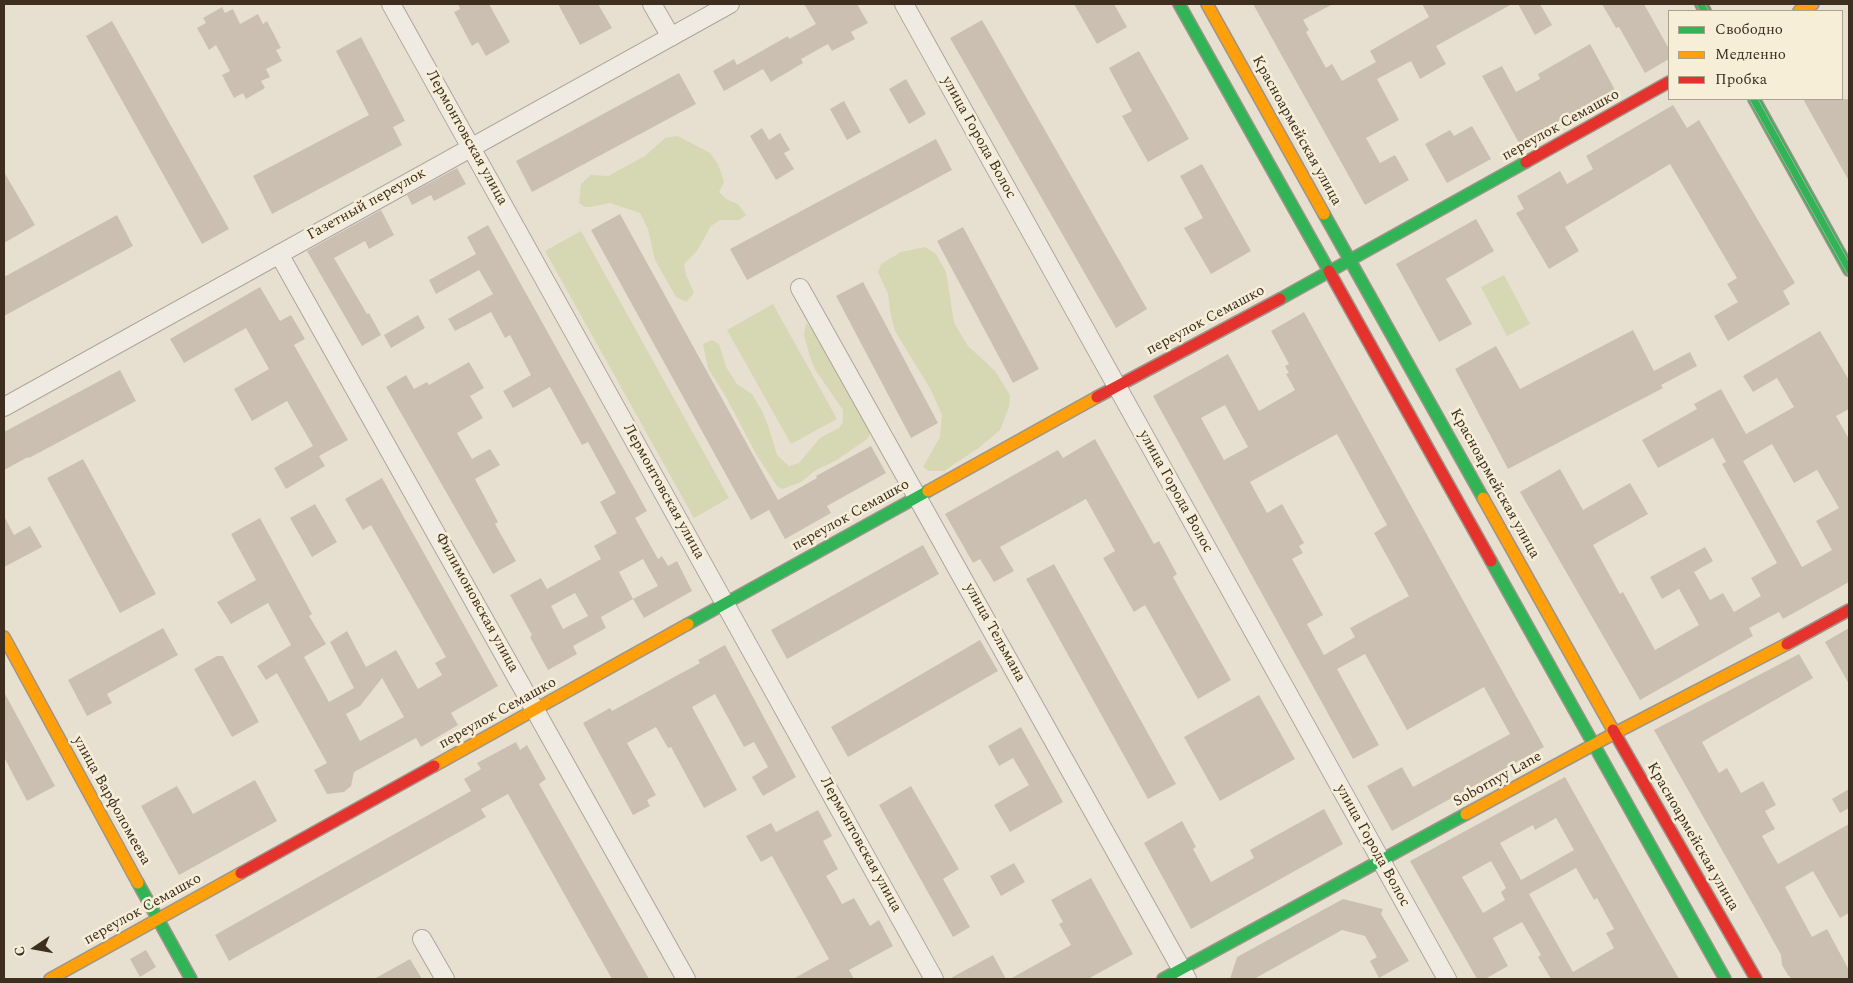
<!DOCTYPE html>
<meta charset="utf-8">
<style>
body{margin:0}
#map{position:relative;width:1853px;height:983px;overflow:hidden;background:#e7e0d1;font-family:Spectral,serif}
canvas{display:block}
.frame{position:absolute;inset:0;border:5px solid #3d2e20;pointer-events:none}
.legend{position:absolute;left:1668px;top:10px;width:175px;height:90px;box-sizing:border-box;background:#f7eed8;border:1px solid #ada18e;margin:0;padding:6px 9px;list-style:none;font-size:15px;color:#3d2e20}
.legend li{display:flex;align-items:center;gap:10px;height:25px}
.legend b{width:25px;border:1px solid #ada18e}
.north{position:absolute;left:10px;top:923px;width:50px;height:50px;-webkit-text-stroke:4px #f7eed8;paint-order:stroke;rotate:258deg;font-size:14px;font-weight:700;line-height:20px;text-align:center;color:#3d2e20}
.north::after{content:'';display:block;margin:auto;width:18px;height:22px;background:#3d2e20;clip-path:polygon(50% 0,100% 100%,50% 72%,0 100%)}
</style>
<div id="map">
<canvas width="1853" height="983"></canvas>
<div class="frame"></div>
<ul class="legend">
<li><b style="height:6px;background:#30b455"></b>Свободно</li>
<li><b style="height:6px;background:#ff9f0a"></b>Медленно</li>
<li><b style="height:6px;background:#e5322d"></b>Пробка</li>
</ul>
<div class="north">С</div>
</div>
<script>
const g = document.querySelector('canvas').getContext('2d');
g.lineJoin = 'round';
function fill(path, color) { g.fillStyle = color; g.fill(path, 'evenodd'); }
const toPath = rows => new Path2D(rows.map(r => 'M' + r).join(''));
function trace(path, color, width, dash) { g.strokeStyle = color; g.lineWidth = width; g.lineCap = dash ? 'butt' : 'round'; g.setLineDash(dash || []); g.stroke(path); }
function drawText(font, color, halo, rows, align = 'center') {
  g.font = font + ' Spectral,serif'; g.lineWidth = 5; g.setLineDash([]); g.textBaseline = 'middle'; g.strokeStyle = halo; g.fillStyle = color; for (const [text, x, y, turn = 0] of rows) {
    g.save(); g.translate(x, y); g.rotate((+turn || 0) * Math.PI / 180); g.textAlign = isNaN(turn) ? turn : align; if (halo) g.strokeText(text, 0, 0); g.fillText(text, 0, 0); g.restore();
  }
}
fill(toPath([
 [678,136,710,153,718,164,724,182,719,192,726,199,738,204,746,215,739,220,720,220,711,226,697,251,684,264,686,275,694,293,686,302,676,297,655,260,648,229,640,213,610,203,591,207,585,207,579,203,581,184,591,175,608,176,645,156,665,138],
 [581,231,729,498,694,518,545,251],
 [925,247,936,254,946,272,954,323,968,346,995,371,1010,395,1009,407,1000,430,980,447,944,471,929,471,923,467,940,437,942,415,931,390,895,331,891,316,888,294,878,272,881,264,901,252],
 [1504,275,1530,324,1507,336,1481,287],
 [773,304,837,419,791,444,727,330],
 [806,323,815,331,873,429,867,439,837,460,816,470,801,482,782,489,777,486,757,456,726,397,708,368,703,344,712,340,719,344,726,367,737,384,752,394,761,409,768,425,777,455,789,466,799,463,820,438,839,428,843,422,843,410,816,371,811,360,804,335]
]), '#d6d7b3');
fill(toPath([
 [458,4,489,4,510,42,486,56,478,42,472,46,454,12,460,9],
 [558,4,598,4,612,28,580,45],
 [804,4,857,4,868,23,851,32,855,39,832,51,828,44,801,59,803,63,771,82,763,69,724,91,713,71,734,59,737,65,788,36,789,39,816,24],
 [1074,4,1114,4,1127,27,1097,44],
 [1253,4,1333,4,1303,20,1309,30,1306,32,1326,68,1332,64,1342,81,1376,62,1370,51,1429,17,1422,4,1512,4,1436,46,1446,64,1420,79,1411,61,1377,79,1399,120,1366,138,1380,163,1395,155,1409,180,1365,205],
 [1518,4,1540,4,1552,25,1535,35],
 [1602,4,1644,4,1669,49,1669,59,1645,73,1619,27,1616,28],
 [222,7,225,13,233,9,240,24,258,14,263,24,267,21,281,48,276,50,282,61,266,69,270,77,261,81,265,88,246,99,243,93,234,98,222,75,230,71,216,45,209,50,197,28,206,23,203,18],
 [982,20,1147,309,1116,328,950,38],
 [112,21,229,229,202,244,86,36],
 [361,37,405,121,393,127,402,145,272,214,253,176,369,115,336,51],
 [1590,44,1615,90,1519,143,1482,76,1502,66,1516,92,1540,79,1538,74],
 [1139,51,1189,139,1148,162,1122,116,1132,111,1109,68],
 [679,73,696,104,532,192,516,161],
 [906,79,926,114,909,124,889,89],
 [1803,99,1849,99,1849,181],
 [844,101,861,132,847,140,830,109],
 [1673,105,1687,128,1699,120,1795,283,1783,291,1790,304,1728,341,1714,316,1738,302,1727,284,1737,278,1670,164,1565,227,1579,251,1549,269,1516,213,1524,209,1517,196,1560,171,1567,184,1593,169,1586,156],
 [1472,126,1491,159,1447,183,1425,144,1450,130,1454,136],
 [762,128,769,140,780,133,790,150,784,153,794,169,776,180,750,136],
 [936,139,952,170,747,280,730,249],
 [1202,164,1251,251,1211,274,1184,228,1203,218,1180,176],
 [457,168,466,184,434,201,431,195,412,205,407,195],
 [4,172,35,225,4,243],
 [381,210,394,235,369,249,365,241,334,258,367,314,369,313,381,335,362,346,307,251],
 [620,214,778,500,817,478,816,476,871,446,886,473,827,506,831,513,785,539,769,510,751,520,591,230],
 [117,215,133,246,4,316,4,277],
 [1476,219,1494,251,1446,279,1472,324,1439,342,1396,264],
 [488,225,647,511,635,518,658,559,662,556,668,566,677,561,692,591,644,618,633,599,601,617,606,628,573,646,577,654,548,670,530,637,532,635,510,595,541,578,547,589,601,559,594,546,617,533,600,502,616,493,588,442,582,445,550,387,513,408,503,391,531,375,510,335,505,338,491,312,455,331,448,319,493,294,479,270,436,294,429,280,476,254,467,237],
 [643,559,658,586,633,599,619,572],
 [575,593,588,616,563,629,551,606],
 [963,227,1039,369,1013,383,937,241],
 [863,282,938,423,911,438,836,296],
 [260,287,280,321,291,315,305,339,294,345,348,440,319,456,325,466,286,489,274,468,313,446,287,401,252,421,234,389,269,369,246,328,184,363,170,339],
 [1304,312,1544,747,1392,831,1367,786,1402,767,1413,787,1510,734,1484,687,1407,730,1365,654,1337,669,1379,745,1353,759,1153,396,1228,354,1259,411,1295,390,1286,374,1289,373,1285,366,1289,364,1271,331],
 [1225,405,1248,447,1224,460,1201,418],
 [1337,434,1387,525,1374,533,1409,596,1350,628,1355,637,1324,655,1307,624,1323,615,1292,559,1303,553,1299,546,1304,543,1282,504,1267,513,1250,482],
 [418,315,425,328,391,348,384,335],
 [1633,330,1654,371,1690,352,1697,366,1661,385,1663,388,1508,469,1455,369,1496,346,1520,389],
 [1820,331,1849,380,1849,409,1836,416,1849,439,1849,582,1783,619,1779,612,1749,628,1753,636,1640,700,1520,492,1560,469,1583,510,1630,483,1648,514,1593,545,1620,594,1623,592,1655,650,1699,625,1679,589,1662,599,1650,577,1705,547,1713,561,1694,572,1710,600,1723,593,1734,612,1761,596,1751,578,1777,563,1722,464,1726,462,1713,438,1658,468,1642,440,1697,409,1694,404,1721,389,1746,434,1794,407,1777,378,1753,392,1743,376],
 [1772,444,1794,483,1817,470,1839,508,1816,521,1832,550,1802,567,1743,461],
 [469,362,484,388,470,396,483,418,457,433,472,459,490,449,500,465,475,479,498,522,495,524,516,561,493,574,386,387,406,375,414,389,427,382,429,385],
 [120,370,136,401,29,458,28,457,4,470,4,432],
 [1095,439,1154,544,1159,541,1177,574,1173,577,1231,680,1198,699,1145,605,1134,612,1103,558,1115,551,1086,499,1000,547,1014,571,994,582,980,559,973,563,945,514,1058,450,1063,458],
 [83,459,156,594,120,613,47,478],
 [382,478,498,686,451,713,458,725,421,747,416,738,354,772,351,786,344,792,327,794,314,770,327,763,277,673,266,680,257,666,291,645,268,603,231,624,217,602,256,580,231,534,260,518,312,614,309,616,326,644,304,657,329,702,354,688,330,642,347,631,366,667,396,650,418,689,442,675,435,663,446,657,371,525,363,530,345,499],
 [382,678,404,717,360,741,346,714,360,706],
 [315,504,337,542,312,557,290,518],
 [4,516,14,535,30,526,42,547,4,567],
 [923,545,939,574,787,659,771,630],
 [1054,564,1176,784,1148,799,1026,579],
 [163,628,178,655,107,694,112,703,87,716,68,680],
 [1849,628,1849,684,1825,642],
 [980,640,998,671,848,757,831,727],
 [725,645,796,777,763,796,752,777,768,767,754,742,744,747,715,694,692,707,737,790,704,808,671,747,668,748,656,727,627,743,656,795,647,800,650,806,633,815,583,723,610,708,612,711,700,663,698,660],
 [1799,654,1813,678,1702,742,1719,773,1727,768,1741,793,1763,781,1776,805,1765,811,1775,829,1762,836,1778,864,1849,824,1849,913,1840,918,1813,871,1785,887,1812,937,1827,929,1849,970,1849,979,1792,979,1788,975,1782,965,1781,955,1760,917,1654,730],
 [217,656,223,656,259,722,232,737,194,669],
 [4,692,55,786,27,801,4,757],
 [1259,695,1295,759,1220,801,1184,737],
 [1021,727,1063,802,1010,832,994,805,1029,785,1013,758,999,766,988,746],
 [516,742,520,750,527,745,546,779,539,784,649,979,612,979,508,794,481,809,486,817,229,961,215,935,471,791,464,779,481,769,477,763],
 [1565,777,1648,925,1679,979,1551,979,1538,957,1541,955,1522,922,1493,938,1508,966,1485,979,1477,979,1410,861],
 [1556,818,1574,850,1521,880,1500,843,1533,825,1535,830],
 [1491,861,1506,888,1501,892,1505,900,1483,913,1462,877],
 [1576,868,1594,900,1597,898,1614,929,1606,933,1614,948,1573,972,1529,894],
 [255,780,277,821,179,875,141,806,177,786,193,814],
 [911,786,959,869,943,879,970,927,953,937,879,805],
 [1849,789,1849,808,1840,813,1832,799],
 [1324,809,1343,844,1191,929,1144,843,1182,821,1196,847,1193,849,1211,882,1254,858,1250,850],
 [818,810,832,836,823,841,838,869,826,876,835,891,842,904,854,898,870,926,879,920,893,946,849,970,854,979,793,979,829,959,772,856,761,862,746,836,771,823,776,832],
 [1014,863,1025,882,1001,896,990,876],
 [1091,878,1133,954,1088,979,1010,979,1071,945,1059,924,1063,922,1051,900],
 [1343,899,1383,909,1381,914,1409,961,1379,978,1370,961,1377,957,1365,936,1342,930,1254,979,1230,979,1237,957],
 [146,950,156,967,140,977,130,959],
 [993,955,1006,979,949,979],
 [410,959,422,979,374,979]
]), '#cbbfb2');
const street = toPath([
 [391,4,934,979],
 [652,4,671,37],
 [904,4,1447,979],
 [279,254,686,979],
 [800,288,1187,979],
 [4,407,730,4],
 [422,939,445,979]
]);
const fast = toPath([
 [1179,4,1329,271],
 [1701,4,1705,11],
 [1754,99,1849,270],
 [1324,214,1483,498],
 [1280,299,1526,162],
 [1491,561,1725,979],
 [688,624,928,491],
 [138,883,191,979],
 [1163,979,1466,814]
]);
const slow = toPath([
 [1207,4,1324,214],
 [1799,11,1813,4],
 [928,491,1097,397],
 [1483,498,1613,730],
 [4,637,138,883],
 [434,766,688,624],
 [1466,814,1615,733,1787,644],
 [50,979,241,873]
]);
const jam = toPath([
 [1526,162,1669,82],
 [1329,271,1491,561],
 [1097,397,1280,299],
 [1787,644,1849,610],
 [1613,730,1756,979],
 [241,873,434,766]
]);
trace(street, '#ada599', 20);
trace(fast, '#9c958a', 14);
trace(slow, '#9c958a', 14);
trace(jam, '#9c958a', 14);
trace(street, '#efebe3', 18);
trace(fast, '#30b455', 11);
trace(slow, '#ff9f0a', 11);
trace(jam, '#e5322d', 11);
trace(toPath([
 [1696,4,1700,11],
 [1705,4,1709,11],
 [1749,99,1849,277],
 [1758,99,1849,262]
]), '#afaaa2', 1);
drawText('15px', '#3d2e20', '#f7eed8', [
 ["переулок Семашко",1561,126,-29],
 ["Красноармейская улица",1296,131,61],
 ["Лермонтовская улица",466,138,61],
 ["улица Города Волос",978,138,61],
 ["Газетный переулок",367,205,-29],
 ["переулок Семашко",1206,321,-28],
 ["Красноармейская улица",1494,484,61],
 ["Лермонтовская улица",663,492,61],
 ["улица Города Волос",1175,492,61],
 ["переулок Семашко",851,516,-29],
 ["Филимоновская улица",476,603,61],
 ["улица Тельмана",994,633,61],
 ["переулок Семашко",498,714,-29],
 ["Sobornyy Lane",1498,780,-29],
 ["улица Варфоломеева",111,801,61],
 ["Красноармейская улица",1692,837,60],
 ["Лермонтовская улица",860,845,61],
 ["улица Города Волос",1372,846,61],
 ["переулок Семашко",143,910,-29]
]);
</script>
